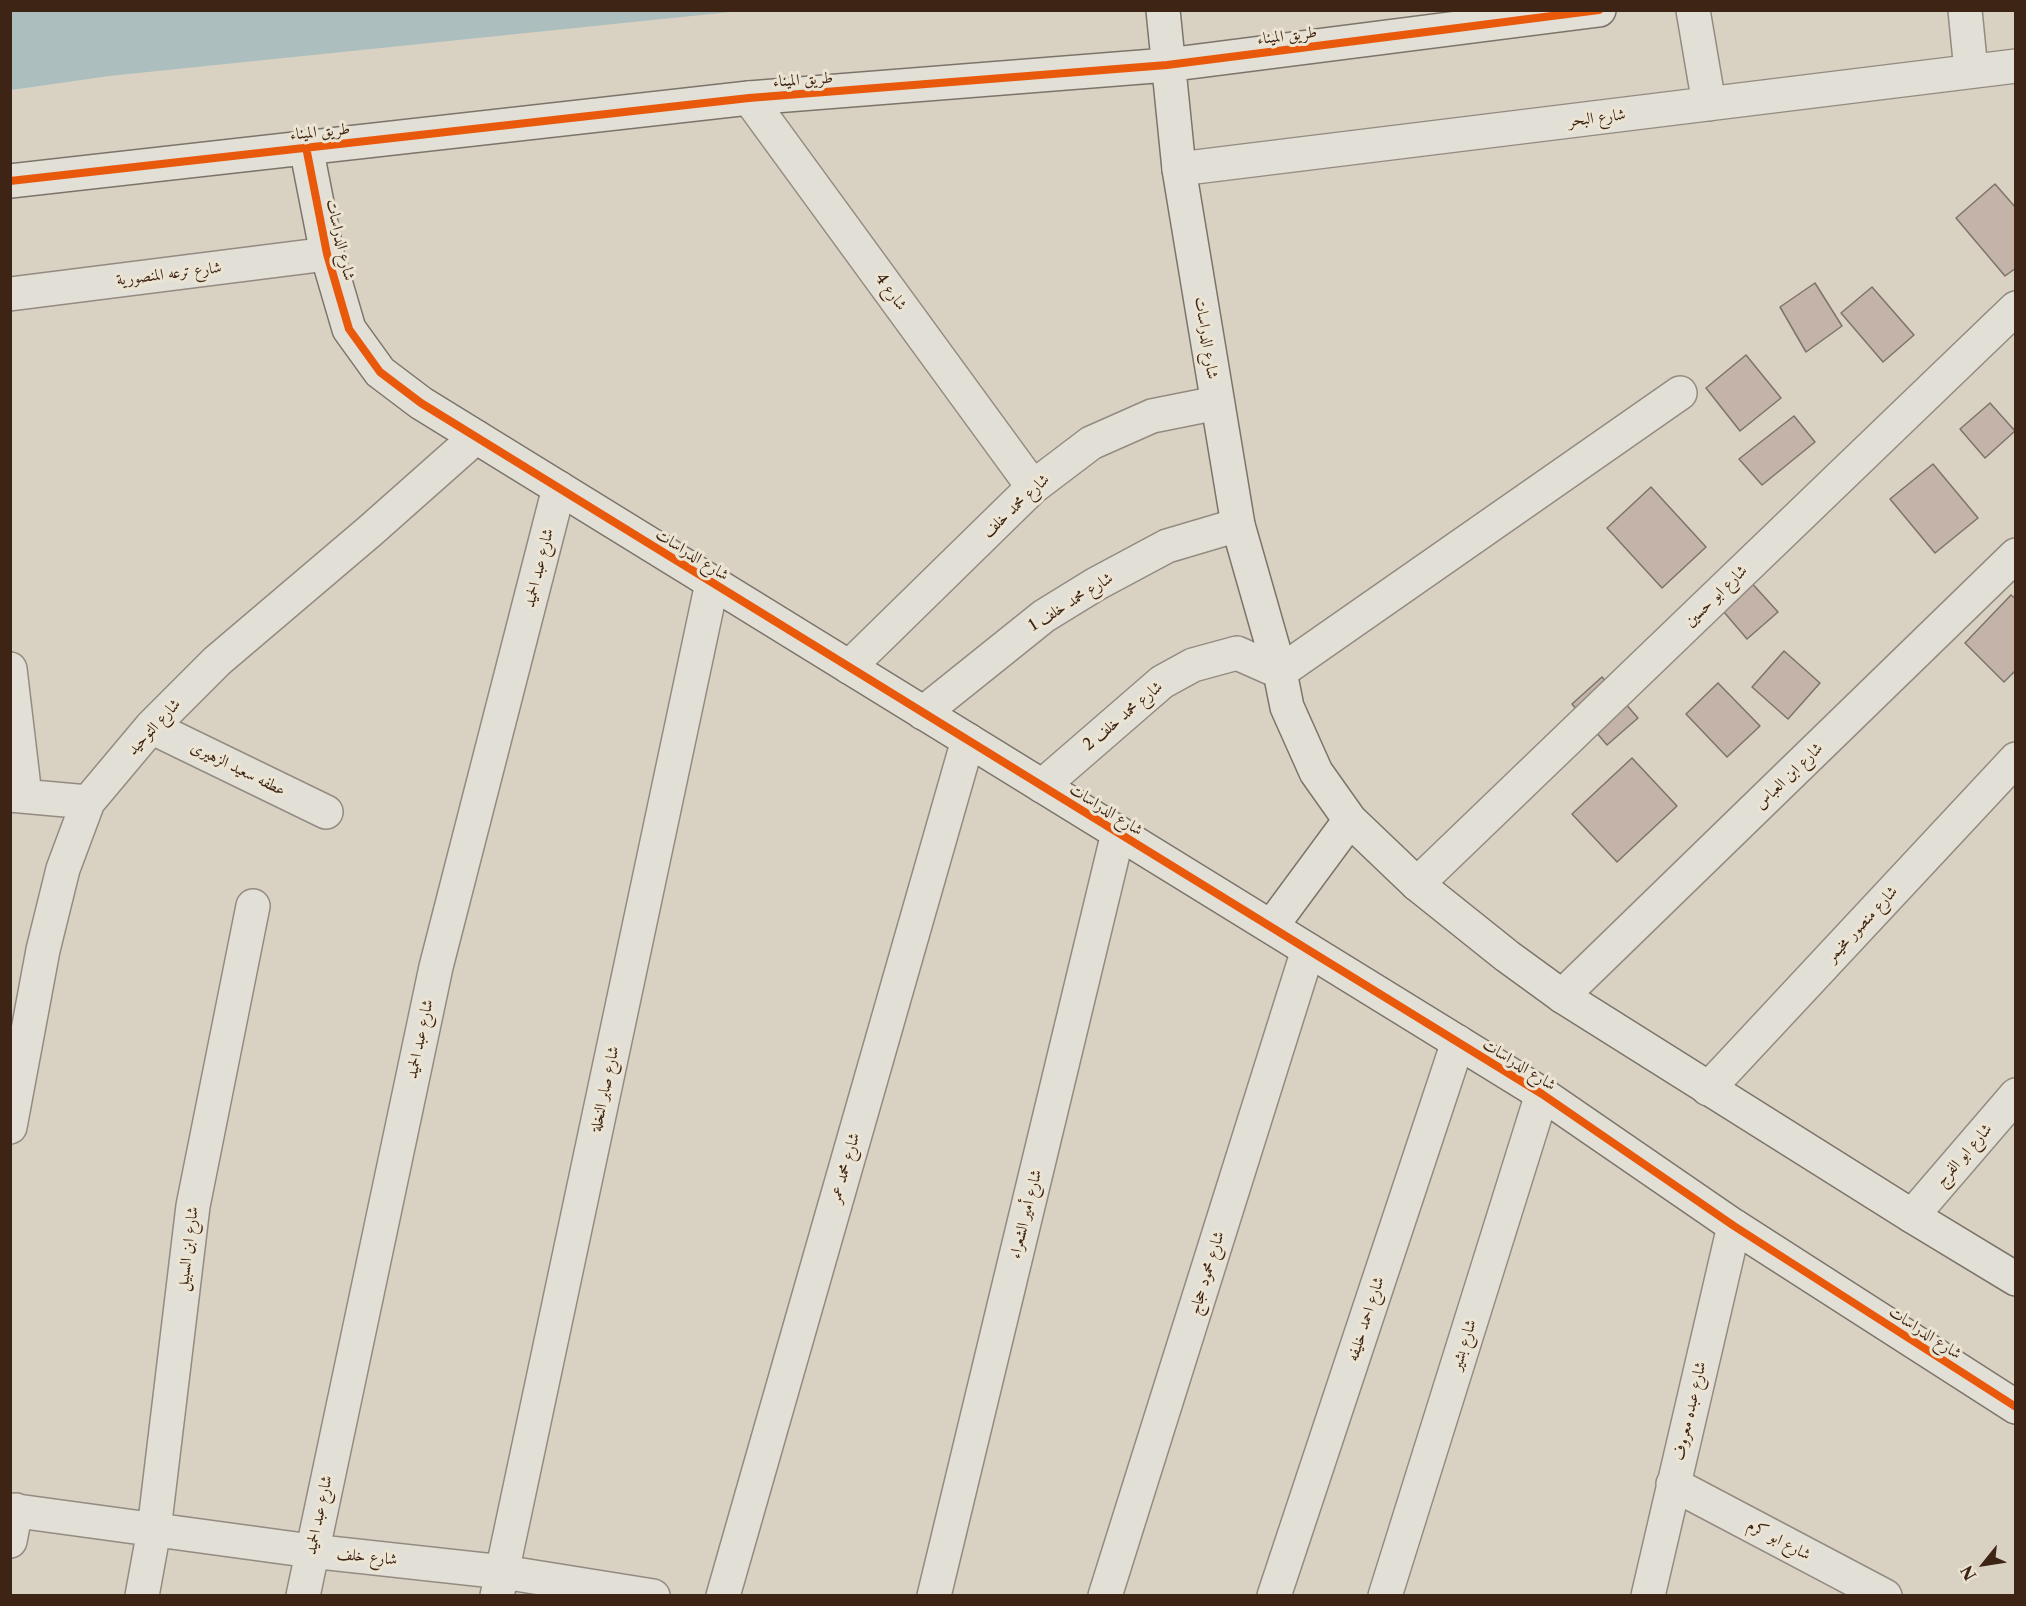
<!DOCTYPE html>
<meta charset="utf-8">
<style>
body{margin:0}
#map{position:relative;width:2026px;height:1606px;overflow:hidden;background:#d9d2c3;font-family:"Libre Caslon Text",serif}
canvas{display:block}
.frame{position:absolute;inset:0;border:12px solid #3d2415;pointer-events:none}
.north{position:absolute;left:1954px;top:1534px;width:60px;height:60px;-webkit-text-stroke:4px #ece4d3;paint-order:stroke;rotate:240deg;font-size:16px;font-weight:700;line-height:24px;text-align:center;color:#3d2415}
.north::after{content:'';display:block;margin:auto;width:21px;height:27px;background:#3d2415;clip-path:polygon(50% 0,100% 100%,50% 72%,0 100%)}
</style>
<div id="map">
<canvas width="2026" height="1606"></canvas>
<div class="frame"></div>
<div class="north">N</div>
</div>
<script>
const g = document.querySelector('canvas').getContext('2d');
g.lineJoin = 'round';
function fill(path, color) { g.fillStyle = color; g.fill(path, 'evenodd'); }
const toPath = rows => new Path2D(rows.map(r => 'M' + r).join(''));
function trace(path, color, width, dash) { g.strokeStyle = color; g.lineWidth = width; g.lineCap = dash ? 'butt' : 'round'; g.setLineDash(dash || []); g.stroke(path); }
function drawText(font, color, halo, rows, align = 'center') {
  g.font = font + ' "Libre Caslon Text",Amiri,serif'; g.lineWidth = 6; g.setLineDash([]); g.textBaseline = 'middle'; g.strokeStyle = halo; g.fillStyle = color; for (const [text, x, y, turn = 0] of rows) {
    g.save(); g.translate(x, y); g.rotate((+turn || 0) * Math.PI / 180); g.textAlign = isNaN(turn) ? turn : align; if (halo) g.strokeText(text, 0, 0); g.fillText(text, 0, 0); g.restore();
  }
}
fill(toPath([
 [10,11,11,10,740,11,109,76,11,90]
]), '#acbebd');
const building = toPath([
 [1995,184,2016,208,2016,268,2005,276,1956,218,1995,184],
 [1815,283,1842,326,1806,352,1780,307,1815,283],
 [1872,287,1914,335,1883,362,1841,313,1872,287],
 [1746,355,1781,398,1740,431,1706,388,1746,355],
 [1990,403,2015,431,1985,458,1960,429,1990,403],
 [1794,416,1815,442,1762,485,1739,459,1794,416],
 [1933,464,1978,518,1935,553,1890,499,1933,464],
 [1651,487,1706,547,1662,588,1607,528,1651,487],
 [1748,579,1778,612,1747,639,1718,605,1748,579],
 [2011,595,2016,599,2016,670,2004,682,1965,643,2011,595],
 [1784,651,1820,683,1788,719,1752,687,1784,651],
 [1602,677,1638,718,1607,745,1572,704,1602,677],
 [1718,683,1760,726,1727,757,1686,714,1718,683],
 [1632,758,1677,806,1617,862,1572,814,1632,758]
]);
fill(building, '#c3b3a9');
trace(building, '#7c746a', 1.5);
const street = toPath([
 [1693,10,1709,104],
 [1965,10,1971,71],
 [749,98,1033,487],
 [1179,169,2016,66],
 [10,294,327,254],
 [849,667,1033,487,1091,443,1152,416,1217,403],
 [10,669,25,796],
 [923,713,1044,616,1096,584,1167,546,1238,525],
 [151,727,326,812],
 [1042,786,1162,682,1193,665,1237,653,1280,672,1680,393],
 [10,795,88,802],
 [1417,884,2016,308],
 [1562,996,2016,555],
 [1708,1089,2016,759],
 [10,1127,43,950,63,869,88,802,151,727,217,661,370,531,476,437],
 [1912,1216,2016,1095],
 [1673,1484,1885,1596],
 [10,1510,311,1551,503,1572,653,1596],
 [10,1541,16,1510],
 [142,1596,154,1530,193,1206,253,906],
 [303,1596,436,967,559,488],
 [497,1596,712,583],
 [723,1596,968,740],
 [934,1596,1118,833],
 [1105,1596,1308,950],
 [1274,1596,1458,1042],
 [1385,1596,1542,1094],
 [1648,1596,1734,1226]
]);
const secondary = toPath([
 [1163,10,1179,169,1238,525,1280,672,1287,707,1316,772,1350,820,1417,884,1507,956,1562,996,1912,1216,2016,1279],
 [306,147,327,254,349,329,380,372,421,403,1542,1094,1734,1226,2016,1407],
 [10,181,749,98,1167,65,1599,10],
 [1271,927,1350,820]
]);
trace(street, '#938b81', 36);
trace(secondary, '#7c746a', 36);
trace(street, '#e2dfd7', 33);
trace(secondary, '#e2dfd7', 33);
trace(toPath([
 [306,147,327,254,349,329,380,372,421,403,1542,1094,1734,1226,2016,1407],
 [10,181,749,98,1167,65,1599,10]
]), '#e8590c', 8);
drawText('16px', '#3d2415', '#ece4d3', [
 ["طريق الميناء",1287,36,-7],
 ["طريق الميناء",803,80,-4],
 ["شارع البحر",1597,118,-7],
 ["طريق الميناء",320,132,-6],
 ["شارع الدراسات",340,240,77],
 ["شارع ترعه المنصورية",169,274,-7],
 ["شارع 4",891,292,54],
 ["شارع الدراسات",1206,338,81],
 ["شارع محمد خلف",1016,506,-43],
 ["شارع الدراسات",692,555,32],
 ["شارع عبد الحميد",539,568,-76],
 ["شارع ابو حسين",1716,596,-44],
 ["شارع محمد خلف 1",1071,602,-32],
 ["شارع محمد خلف 2",1123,716,-40],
 ["شارع التوحيد",154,727,-47],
 ["عطفه سعيد الزهيرى",238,769,26],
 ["شارع ابن العباس",1789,776,-44],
 ["شارع الدراسات",1106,810,32],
 ["شارع منصور مخيمر",1862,924,-47],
 ["شارع عبد الحميد",420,1039,-78],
 ["شارع الدراسات",1519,1065,32],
 ["شارع صابر النخلة",605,1089,-78],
 ["شارع ابو الفرج",1964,1155,-49],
 ["شارع محمد عمر",845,1168,-74],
 ["شارع أمير الشعراء",1026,1214,-76],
 ["شارع ابن السبيل",188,1249,-83],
 ["شارع محمود حجاج",1207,1273,-73],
 ["شارع احمد خليفه",1366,1319,-72],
 ["شارع الدراسات",1925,1333,33],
 ["شارع بشير",1464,1345,-73],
 ["شارع عبده معروف",1690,1411,-77],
 ["شارع عبد الحميد",319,1515,-78],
 ["شارع ابو كرم",1779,1540,28],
 ["شارع خلف",367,1557,6]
]);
</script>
